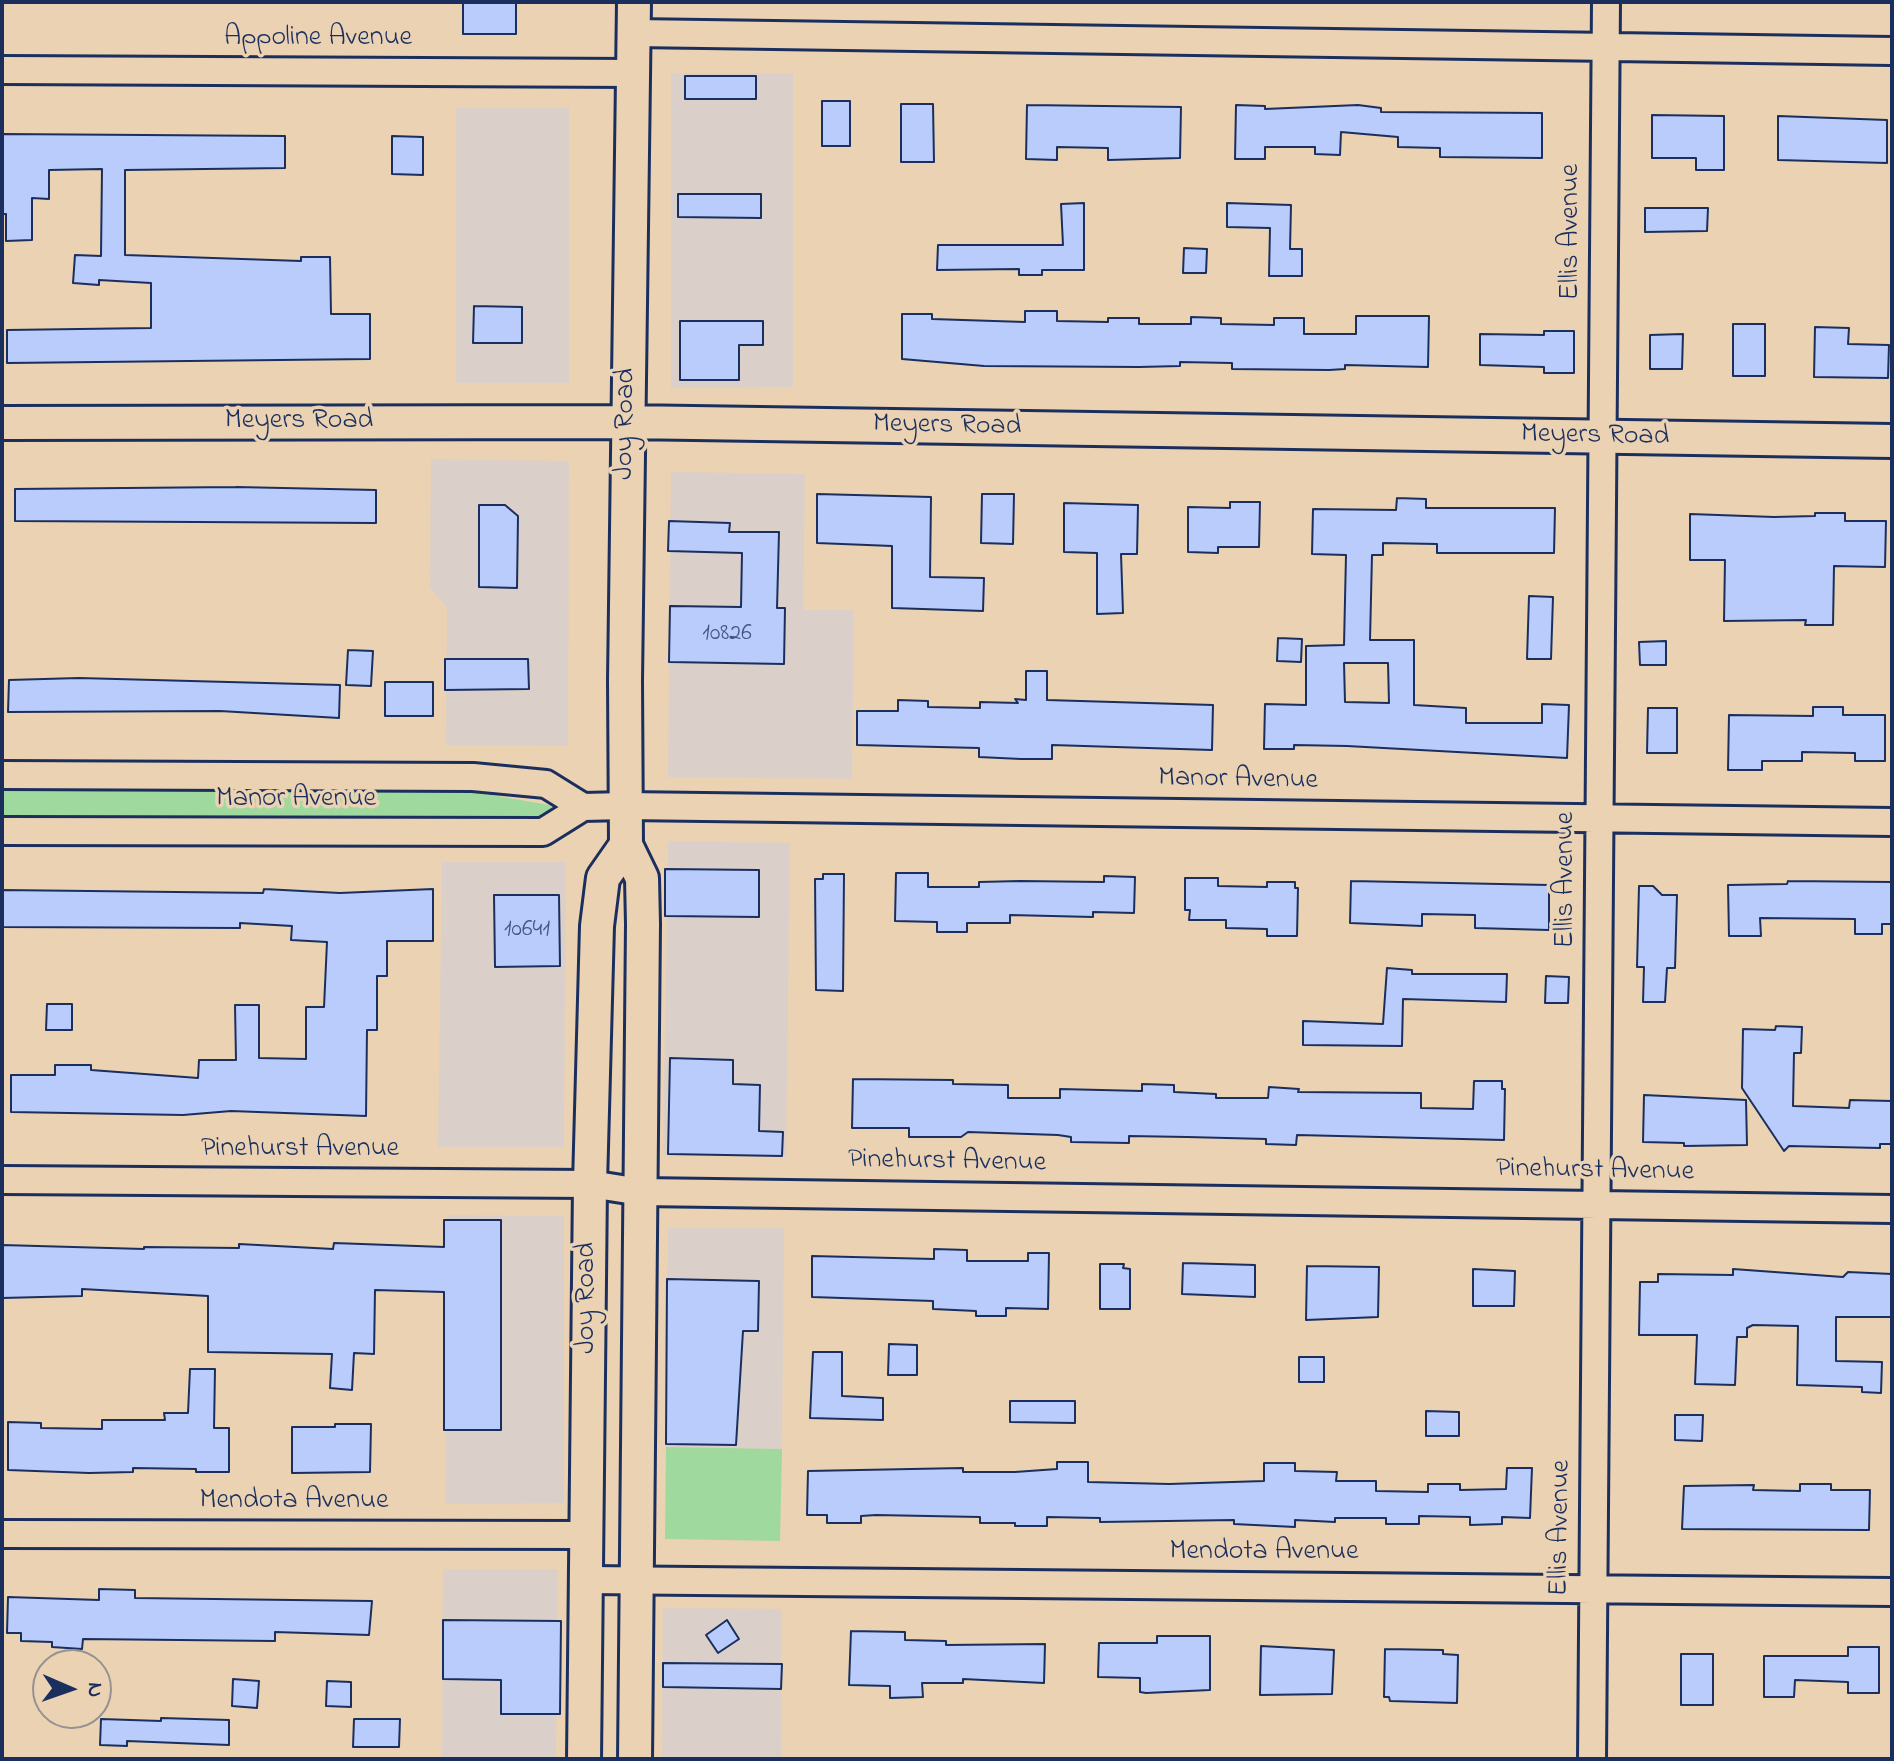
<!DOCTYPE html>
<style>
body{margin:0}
#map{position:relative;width:1894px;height:1761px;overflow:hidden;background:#ead2b3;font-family:"Indie Flower",sans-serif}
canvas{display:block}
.frame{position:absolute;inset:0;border:4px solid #1b2f5e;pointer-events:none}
.north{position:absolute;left:32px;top:1649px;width:80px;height:80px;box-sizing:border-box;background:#ead2b3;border:2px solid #979191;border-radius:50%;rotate:92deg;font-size:22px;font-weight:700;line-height:32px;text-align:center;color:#1b2f5e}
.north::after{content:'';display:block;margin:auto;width:28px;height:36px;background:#1b2f5e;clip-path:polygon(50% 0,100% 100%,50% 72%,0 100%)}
</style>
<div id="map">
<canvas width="1894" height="1761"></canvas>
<div class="frame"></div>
<div class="north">N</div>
</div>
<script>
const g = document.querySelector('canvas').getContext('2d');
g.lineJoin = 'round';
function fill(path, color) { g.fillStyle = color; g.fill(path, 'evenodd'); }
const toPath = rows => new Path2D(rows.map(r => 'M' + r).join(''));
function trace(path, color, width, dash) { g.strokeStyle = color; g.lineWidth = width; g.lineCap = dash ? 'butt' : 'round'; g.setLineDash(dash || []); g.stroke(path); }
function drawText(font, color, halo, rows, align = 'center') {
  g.font = font + ' "Indie Flower",sans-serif'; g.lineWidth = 7; g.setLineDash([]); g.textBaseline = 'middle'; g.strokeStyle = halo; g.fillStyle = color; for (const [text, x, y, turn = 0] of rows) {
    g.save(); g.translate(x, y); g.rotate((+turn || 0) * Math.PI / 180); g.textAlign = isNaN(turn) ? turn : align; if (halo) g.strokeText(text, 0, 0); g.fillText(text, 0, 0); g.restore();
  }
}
fill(toPath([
 [671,73,793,73,793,387,671,388],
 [456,108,569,108,569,383,456,383],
 [431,459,569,461,568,746,446,745,447,608,430,588],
 [671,472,805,474,803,610,854,610,852,779,668,777],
 [668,841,790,843,786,1157,663,1155],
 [442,862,566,862,564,1147,438,1147],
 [447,1215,564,1216,564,1503,445,1504],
 [668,1228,784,1228,782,1449,666,1447],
 [443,1569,558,1569,556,1759,442,1759],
 [663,1608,782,1609,781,1759,662,1759]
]), '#dbd0c9');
fill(toPath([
 [2,789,457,789,549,805,555,811,544,819,2,817],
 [666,1447,782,1449,780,1541,665,1539]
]), '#a0d99e');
const building = toPath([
 [463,2,516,2,516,34,463,34,463,2],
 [685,76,756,76,756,99,685,99,685,76],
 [822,101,850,101,850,146,822,146,822,101],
 [901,104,933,104,934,162,901,162,901,104],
 [1027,105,1181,107,1180,158,1108,160,1108,148,1057,147,1057,160,1026,159,1027,105],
 [1236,105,1265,106,1265,109,1358,105,1381,108,1381,112,1542,113,1542,158,1440,157,1440,148,1398,147,1398,137,1341,132,1340,155,1315,154,1315,147,1265,147,1265,159,1235,159,1236,105],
 [1652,115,1724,116,1724,170,1696,170,1696,158,1652,158,1652,115],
 [1778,116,1887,120,1887,163,1778,160,1778,116],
 [2,134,285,136,285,168,125,170,125,255,301,261,301,257,330,257,331,314,370,314,370,359,7,363,7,330,151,328,151,283,99,280,99,285,73,283,75,255,101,256,102,169,49,170,49,199,32,198,32,240,6,241,6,214,2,214,2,134],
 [392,136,423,137,423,175,392,174,392,136],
 [678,194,761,194,761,218,678,217,678,194],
 [1084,203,1084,270,1042,270,1042,275,1019,275,1019,269,937,270,938,245,1063,245,1061,204,1084,203],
 [1227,203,1291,205,1290,249,1302,249,1302,276,1269,276,1270,228,1227,227,1227,203],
 [1645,208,1708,208,1707,231,1645,232,1645,208],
 [1184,248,1207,249,1206,273,1183,273,1184,248],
 [474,306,522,307,522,343,473,343,474,306],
 [1025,311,1057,311,1057,321,1108,322,1108,318,1139,318,1139,324,1191,324,1191,317,1221,318,1221,324,1274,325,1274,318,1304,318,1304,334,1356,334,1356,316,1429,316,1428,367,1345,365,1345,369,1329,370,1232,369,1232,363,1180,362,1180,366,1139,367,984,366,902,359,902,314,932,314,932,319,1025,322,1025,311],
 [680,321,763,321,763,345,739,345,739,380,680,380,680,321],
 [1733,324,1765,324,1765,376,1733,376,1733,324],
 [1815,327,1849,328,1848,344,1889,345,1888,378,1814,377,1815,327],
 [1544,331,1574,331,1574,373,1544,373,1544,367,1480,365,1480,334,1544,335,1544,331],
 [1683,334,1682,369,1650,369,1650,335,1683,334],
 [236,487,376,490,376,523,15,521,15,489,236,487],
 [817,494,931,497,930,577,984,578,983,611,892,608,892,546,817,543,817,494],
 [982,494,1014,494,1013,544,981,543,982,494],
 [1397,498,1426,499,1426,508,1555,508,1554,553,1437,553,1437,544,1383,543,1383,555,1372,555,1370,640,1414,640,1414,705,1466,708,1466,723,1542,723,1542,704,1569,705,1567,758,1347,746,1294,745,1294,749,1264,749,1265,704,1306,705,1306,646,1344,645,1346,555,1312,554,1313,509,1396,510,1397,498],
 [1344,663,1388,663,1389,703,1345,702,1344,663],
 [1230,502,1260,502,1259,547,1218,547,1218,553,1188,552,1188,507,1230,508,1230,502],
 [1064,503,1138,505,1137,554,1121,554,1123,613,1097,614,1097,553,1064,552,1064,503],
 [479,505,505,505,518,516,517,588,479,587,479,505],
 [1815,513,1845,513,1845,521,1886,521,1885,567,1834,566,1833,625,1805,625,1806,620,1724,621,1725,560,1690,560,1690,514,1774,517,1815,516,1815,513],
 [669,521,730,523,729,532,779,532,777,608,785,608,784,664,669,662,670,606,741,607,742,553,668,551,669,521],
 [1529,596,1553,597,1551,659,1527,659,1529,596],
 [1278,638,1302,639,1301,662,1277,661,1278,638],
 [1666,641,1666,665,1640,665,1639,642,1666,641],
 [348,650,373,651,371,686,346,685,348,650],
 [445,659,528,659,529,689,445,690,445,659],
 [1026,671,1047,671,1047,700,1213,705,1212,750,1052,745,1052,759,1021,759,979,757,979,748,857,745,857,711,898,711,898,700,928,701,928,707,980,708,980,702,1018,703,1015,699,1026,700,1026,671],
 [79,678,340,685,339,718,220,711,8,712,9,680,79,678],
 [385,682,433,682,433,716,385,716,385,682],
 [1813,707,1843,707,1843,715,1885,715,1885,761,1855,761,1855,753,1802,752,1802,761,1762,761,1762,770,1728,770,1729,715,1813,716,1813,707],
 [1648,708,1677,708,1677,753,1647,753,1648,708],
 [665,869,759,870,759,917,665,916,665,869],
 [896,873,928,873,928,887,979,887,979,882,1020,881,1104,882,1104,876,1135,877,1134,913,1093,912,1093,917,1010,915,1010,923,967,923,967,932,937,932,937,922,895,921,896,873],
 [823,874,844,874,843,991,816,990,815,879,823,879,823,874],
 [1185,878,1218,878,1218,886,1267,887,1267,882,1295,882,1295,888,1298,888,1297,936,1267,936,1267,929,1226,928,1226,920,1189,920,1190,910,1185,910,1185,878],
 [1351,881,1549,885,1549,930,1475,928,1475,915,1422,914,1422,926,1350,923,1351,881],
 [1788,881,1892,882,1892,924,1882,924,1882,934,1855,934,1855,919,1760,918,1761,936,1729,936,1728,885,1787,884,1788,881],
 [1639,886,1653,886,1662,895,1677,895,1675,968,1667,968,1665,1002,1643,1002,1644,967,1637,967,1639,886],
 [264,889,340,893,433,889,433,941,387,941,387,976,377,976,377,1030,367,1030,366,1116,231,1111,183,1115,11,1112,11,1075,55,1075,55,1065,91,1065,91,1070,198,1078,199,1060,236,1060,235,1005,259,1005,259,1058,306,1059,306,1007,324,1007,327,942,291,940,292,926,240,923,240,928,2,927,2,890,263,893,264,889],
 [494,895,559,895,560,966,495,967,494,895],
 [1387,968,1412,970,1412,974,1507,974,1506,1002,1403,999,1402,1046,1303,1045,1303,1021,1383,1024,1387,968],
 [1546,976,1569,977,1568,1003,1545,1003,1546,976],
 [47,1004,72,1004,72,1030,46,1030,47,1004],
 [1776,1026,1802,1027,1801,1053,1794,1053,1793,1106,1849,1108,1850,1100,1892,1101,1892,1144,1880,1144,1880,1148,1789,1146,1784,1151,1742,1088,1743,1029,1775,1030,1776,1026],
 [670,1058,733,1060,733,1084,760,1085,759,1131,783,1132,782,1156,668,1154,670,1058],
 [853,1079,953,1080,953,1084,1008,1085,1008,1098,1060,1098,1060,1089,1142,1091,1142,1084,1174,1085,1174,1092,1216,1094,1216,1098,1268,1098,1269,1087,1299,1089,1298,1092,1421,1093,1421,1108,1473,1109,1474,1081,1502,1081,1502,1089,1505,1089,1504,1140,1297,1135,1296,1145,1266,1144,1266,1139,1187,1137,1129,1136,1129,1143,1071,1142,1071,1137,1058,1135,968,1132,961,1137,909,1137,909,1128,852,1128,853,1079],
 [1644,1095,1746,1100,1747,1145,1684,1146,1684,1143,1643,1142,1644,1095],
 [444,1220,501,1220,501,1430,444,1430,444,1292,375,1290,374,1354,354,1353,352,1390,330,1388,332,1354,208,1352,208,1296,82,1289,82,1296,2,1298,2,1245,144,1249,144,1247,239,1248,239,1244,333,1249,334,1243,444,1247,444,1220],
 [934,1249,967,1250,967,1261,1028,1261,1028,1253,1049,1253,1048,1309,1006,1308,1006,1316,976,1316,976,1311,933,1309,933,1301,812,1297,812,1256,934,1259,934,1249],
 [1183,1263,1255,1265,1255,1297,1182,1294,1183,1263],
 [1100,1264,1124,1264,1123,1268,1130,1269,1130,1309,1100,1309,1100,1264],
 [1307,1266,1379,1267,1378,1317,1306,1320,1307,1266],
 [1473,1269,1515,1271,1514,1306,1473,1306,1473,1269],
 [1733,1269,1843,1277,1848,1272,1892,1274,1892,1317,1836,1317,1836,1361,1882,1362,1881,1393,1862,1392,1862,1387,1797,1385,1798,1326,1753,1325,1747,1328,1747,1337,1737,1337,1735,1385,1695,1384,1697,1335,1639,1335,1640,1282,1658,1282,1658,1274,1733,1275,1733,1269],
 [667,1279,759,1281,758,1331,743,1331,736,1445,666,1444,667,1279],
 [889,1344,917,1345,917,1375,888,1375,889,1344],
 [813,1352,842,1352,842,1396,883,1398,883,1420,810,1418,813,1352],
 [1299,1357,1324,1357,1324,1382,1299,1382,1299,1357],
 [190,1369,215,1369,214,1428,229,1428,229,1472,196,1472,196,1469,133,1468,133,1472,89,1473,8,1470,8,1422,41,1423,41,1428,102,1429,102,1420,165,1420,164,1413,188,1413,190,1369],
 [1010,1401,1075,1401,1075,1423,1010,1422,1010,1401],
 [1426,1411,1459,1412,1459,1436,1426,1436,1426,1411],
 [1675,1415,1703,1415,1702,1441,1675,1440,1675,1415],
 [335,1424,371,1424,370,1472,292,1473,292,1427,335,1427,335,1424],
 [1057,1462,1088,1462,1088,1482,1169,1484,1264,1481,1264,1463,1295,1463,1295,1471,1337,1472,1336,1481,1376,1481,1376,1491,1428,1492,1428,1484,1460,1484,1460,1490,1506,1489,1507,1468,1532,1468,1530,1518,1502,1517,1502,1524,1470,1525,1470,1517,1419,1516,1419,1524,1386,1524,1386,1518,1335,1518,1335,1522,1295,1520,1295,1527,1234,1524,1234,1520,1100,1522,1100,1518,1047,1517,1047,1526,1015,1526,1015,1523,980,1523,980,1517,876,1515,861,1516,861,1523,827,1523,827,1515,807,1515,808,1471,963,1468,963,1472,1015,1472,1057,1469,1057,1462],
 [1800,1484,1831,1484,1831,1490,1870,1490,1869,1530,1682,1529,1684,1486,1754,1485,1753,1490,1800,1491,1800,1484],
 [99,1589,135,1590,135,1598,372,1601,369,1635,275,1632,275,1641,83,1639,82,1649,52,1647,52,1642,21,1641,21,1633,7,1633,8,1597,99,1600,99,1589],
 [443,1620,561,1621,560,1714,501,1714,501,1680,443,1679,443,1620],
 [727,1620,739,1639,718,1653,706,1635,727,1620],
 [851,1631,905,1632,905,1640,946,1641,946,1645,1045,1644,1044,1683,963,1679,963,1683,922,1683,923,1697,890,1698,890,1686,849,1685,851,1631],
 [1157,1636,1210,1636,1210,1690,1146,1693,1140,1692,1140,1678,1098,1677,1099,1643,1157,1643,1157,1636],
 [1261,1646,1334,1650,1332,1694,1260,1695,1261,1646],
 [1848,1647,1879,1647,1879,1693,1848,1693,1848,1682,1795,1680,1794,1697,1764,1697,1764,1656,1848,1656,1848,1647],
 [1385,1649,1443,1650,1443,1654,1458,1655,1457,1703,1390,1701,1389,1697,1384,1697,1385,1649],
 [1681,1654,1713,1654,1713,1705,1681,1705,1681,1654],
 [663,1663,782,1664,781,1689,663,1687,663,1663],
 [233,1679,259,1681,257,1708,232,1706,233,1679],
 [327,1681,351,1682,351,1707,326,1706,327,1681],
 [161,1718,229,1720,229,1745,127,1741,127,1746,100,1745,101,1719,161,1721,161,1718],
 [354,1719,400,1719,399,1747,353,1747,354,1719]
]);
fill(building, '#b9ccfb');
trace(building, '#1b2f5e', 2);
const minor = toPath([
 [634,33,1892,51],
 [2,70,633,73],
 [2,775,473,777,546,784,583,807],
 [2,831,543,832,583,807,625,806,1892,822],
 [2,1180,590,1184,641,1192,1892,1209],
 [2,1534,586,1535],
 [587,1580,1892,1592],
 [1592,1759,1606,2]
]);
const tertiary = toPath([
 [634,2,625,680,626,845,642,878,643,924,635,1759],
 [2,423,627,422,1892,441],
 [584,1759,590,1184,597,926,603,878,626,845]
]);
trace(minor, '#1b2f5e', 32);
trace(tertiary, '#1b2f5e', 38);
trace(minor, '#ead2b3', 26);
trace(tertiary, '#ead2b3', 32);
drawText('24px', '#425685', null, [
 ["10826",727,635],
 ["10641",527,931]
]);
drawText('28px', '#1b2f5e', '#ead2b3', [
 ["Appoline Avenue",318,39],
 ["Ellis Avenue",1572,232,-90],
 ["Meyers Road",299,422],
 ["Joy Road",627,424,-89],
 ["Meyers Road",947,427,1],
 ["Meyers Road",1595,437,1],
 ["Manor Avenue",1238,781,1],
 ["Manor Avenue",296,800],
 ["Ellis Avenue",1567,880,-90],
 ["Pinehurst Avenue",300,1150],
 ["Pinehurst Avenue",947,1163,1],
 ["Pinehurst Avenue",1595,1172,1],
 ["Joy Road",588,1298,-90],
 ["Mendota Avenue",294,1502],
 ["Ellis Avenue",1562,1528,-89],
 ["Mendota Avenue",1264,1553]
]);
</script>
